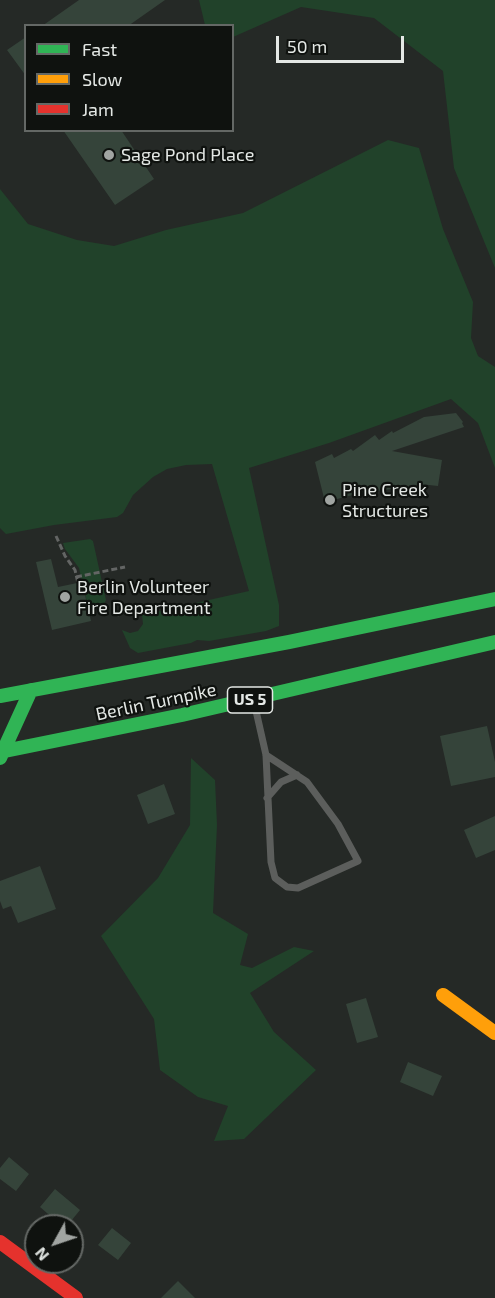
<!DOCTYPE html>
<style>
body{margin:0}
#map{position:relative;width:495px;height:1298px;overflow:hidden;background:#252926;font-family:"Exo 2",sans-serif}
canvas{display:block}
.legend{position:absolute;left:24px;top:24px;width:210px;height:108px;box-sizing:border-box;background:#0f120f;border:2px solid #646865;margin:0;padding:8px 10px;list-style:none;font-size:18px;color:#e4e8e5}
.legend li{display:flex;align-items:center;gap:12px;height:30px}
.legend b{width:30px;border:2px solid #646865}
.north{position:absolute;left:24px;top:1214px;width:60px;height:60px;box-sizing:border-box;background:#0f120f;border:2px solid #646865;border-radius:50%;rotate:230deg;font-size:16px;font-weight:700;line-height:24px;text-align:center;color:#e4e8e5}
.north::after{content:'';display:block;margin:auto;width:21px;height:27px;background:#a1a5a2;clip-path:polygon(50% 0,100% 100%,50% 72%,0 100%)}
.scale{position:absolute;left:276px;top:36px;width:128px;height:27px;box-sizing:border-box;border:3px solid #e4e8e5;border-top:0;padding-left:8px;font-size:18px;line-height:21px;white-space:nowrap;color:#e4e8e5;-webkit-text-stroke:4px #0f120f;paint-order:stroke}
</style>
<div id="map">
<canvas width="495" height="1298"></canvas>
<ul class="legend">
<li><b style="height:8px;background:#30b455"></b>Fast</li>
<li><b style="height:8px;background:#ff9f0a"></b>Slow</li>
<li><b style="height:8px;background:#e5322d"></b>Jam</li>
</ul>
<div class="north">N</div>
<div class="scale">50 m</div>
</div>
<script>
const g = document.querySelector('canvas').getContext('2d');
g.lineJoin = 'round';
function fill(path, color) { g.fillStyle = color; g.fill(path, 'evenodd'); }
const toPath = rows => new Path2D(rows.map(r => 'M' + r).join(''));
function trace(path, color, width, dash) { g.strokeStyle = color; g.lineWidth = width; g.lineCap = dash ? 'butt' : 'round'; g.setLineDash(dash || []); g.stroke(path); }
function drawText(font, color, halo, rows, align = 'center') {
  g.font = font + ' "Exo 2",sans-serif'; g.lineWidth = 4.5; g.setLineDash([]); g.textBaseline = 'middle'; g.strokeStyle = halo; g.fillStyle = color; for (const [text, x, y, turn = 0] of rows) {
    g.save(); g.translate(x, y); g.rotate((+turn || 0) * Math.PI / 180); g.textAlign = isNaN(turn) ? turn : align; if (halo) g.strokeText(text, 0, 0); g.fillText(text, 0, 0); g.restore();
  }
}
fill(toPath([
 [199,0,495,0,495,268,454,168,443,71,374,18,301,7,233,37,232,26,205,25],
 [388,140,419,148,443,229,473,302,471,338,478,356,495,367,495,468,478,423,451,399,329,443,249,468,279,605,279,626,266,631,209,641,197,640,191,643,138,653,130,648,122,630,130,633,138,631,143,624,142,615,249,591,212,464,186,465,167,469,153,477,133,495,123,513,117,517,54,525,6,534,0,528,0,189,28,224,77,240,114,246,166,230,243,213],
 [90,539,93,541,106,600,104,604,88,607,79,568,65,549,63,543],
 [191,758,215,780,217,825,213,913,248,934,240,965,252,968,294,947,314,951,250,993,274,1032,316,1070,244,1139,214,1141,228,1106,198,1097,160,1070,154,1019,101,936,158,878,190,825]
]), '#21422a');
fill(toPath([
 [79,0,165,0,128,26,42,26],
 [26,37,26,76,7,50],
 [63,130,121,130,154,179,115,205],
 [456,413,463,422,462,423,464,427,392,451,442,460,438,486,420,484,426,493,399,488,377,491,377,489,325,502,315,462,332,454,334,458,351,449,353,451,375,435,379,440,392,431,393,433,424,417],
 [51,559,58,587,82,582,91,621,52,630,36,562],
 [487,726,495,762,495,777,451,786,440,736],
 [164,784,175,814,148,824,137,795],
 [495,816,495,850,476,858,464,830],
 [40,866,56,909,18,923,11,906,3,909,0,901,0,881],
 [366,998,378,1037,357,1043,346,1004],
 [408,1062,442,1076,433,1096,400,1082],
 [9,1157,29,1174,16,1191,0,1179,0,1168],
 [55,1189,80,1210,67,1226,62,1226,40,1207],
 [112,1228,131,1243,118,1260,98,1245],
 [178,1281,195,1298,161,1298]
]), '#35443a');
trace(toPath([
 [56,536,65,556,75,570,78,583],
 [76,577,125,567],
 [114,613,119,615]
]), '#636564', 3, [6, 3]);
trace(toPath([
 [254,702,266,755,271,862,275,878,287,887,298,888,358,861,338,824,307,782,266,755],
 [267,798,281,782,297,775]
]), '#5c5e5c', 7);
trace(toPath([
 [0,696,289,642,495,599],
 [0,752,182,715,495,642],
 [0,758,31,690]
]), '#30b455', 14);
trace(toPath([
 [443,995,495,1033]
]), '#ff9f0a', 14);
trace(toPath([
 [0,1242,76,1298]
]), '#e5322d', 14);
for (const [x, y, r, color] of [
 [109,155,6,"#a1a5a2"],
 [330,500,6,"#a1a5a2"],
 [65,597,6,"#a1a5a2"]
]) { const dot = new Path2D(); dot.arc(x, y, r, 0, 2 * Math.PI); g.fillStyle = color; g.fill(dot); trace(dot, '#0f120f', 2); }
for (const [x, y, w] of [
 [250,700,45]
]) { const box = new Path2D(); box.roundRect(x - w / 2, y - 13, w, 26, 4.5); g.fillStyle = '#0f120f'; g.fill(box); trace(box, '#e4e8e5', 1.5); }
drawText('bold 16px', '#e4e8e5', null, [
 ["US 5",250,700]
]);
drawText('18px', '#e4e8e5', '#0f120f', [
 ["Sage Pond Place",121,155],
 ["Pine Creek",342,490],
 ["Structures",342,511],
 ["Berlin Volunteer",77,587],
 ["Fire Department",77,608]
], 'left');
drawText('18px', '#e4e8e5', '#0f120f', [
 ["Berlin Turnpike",156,702,-12]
]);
</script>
